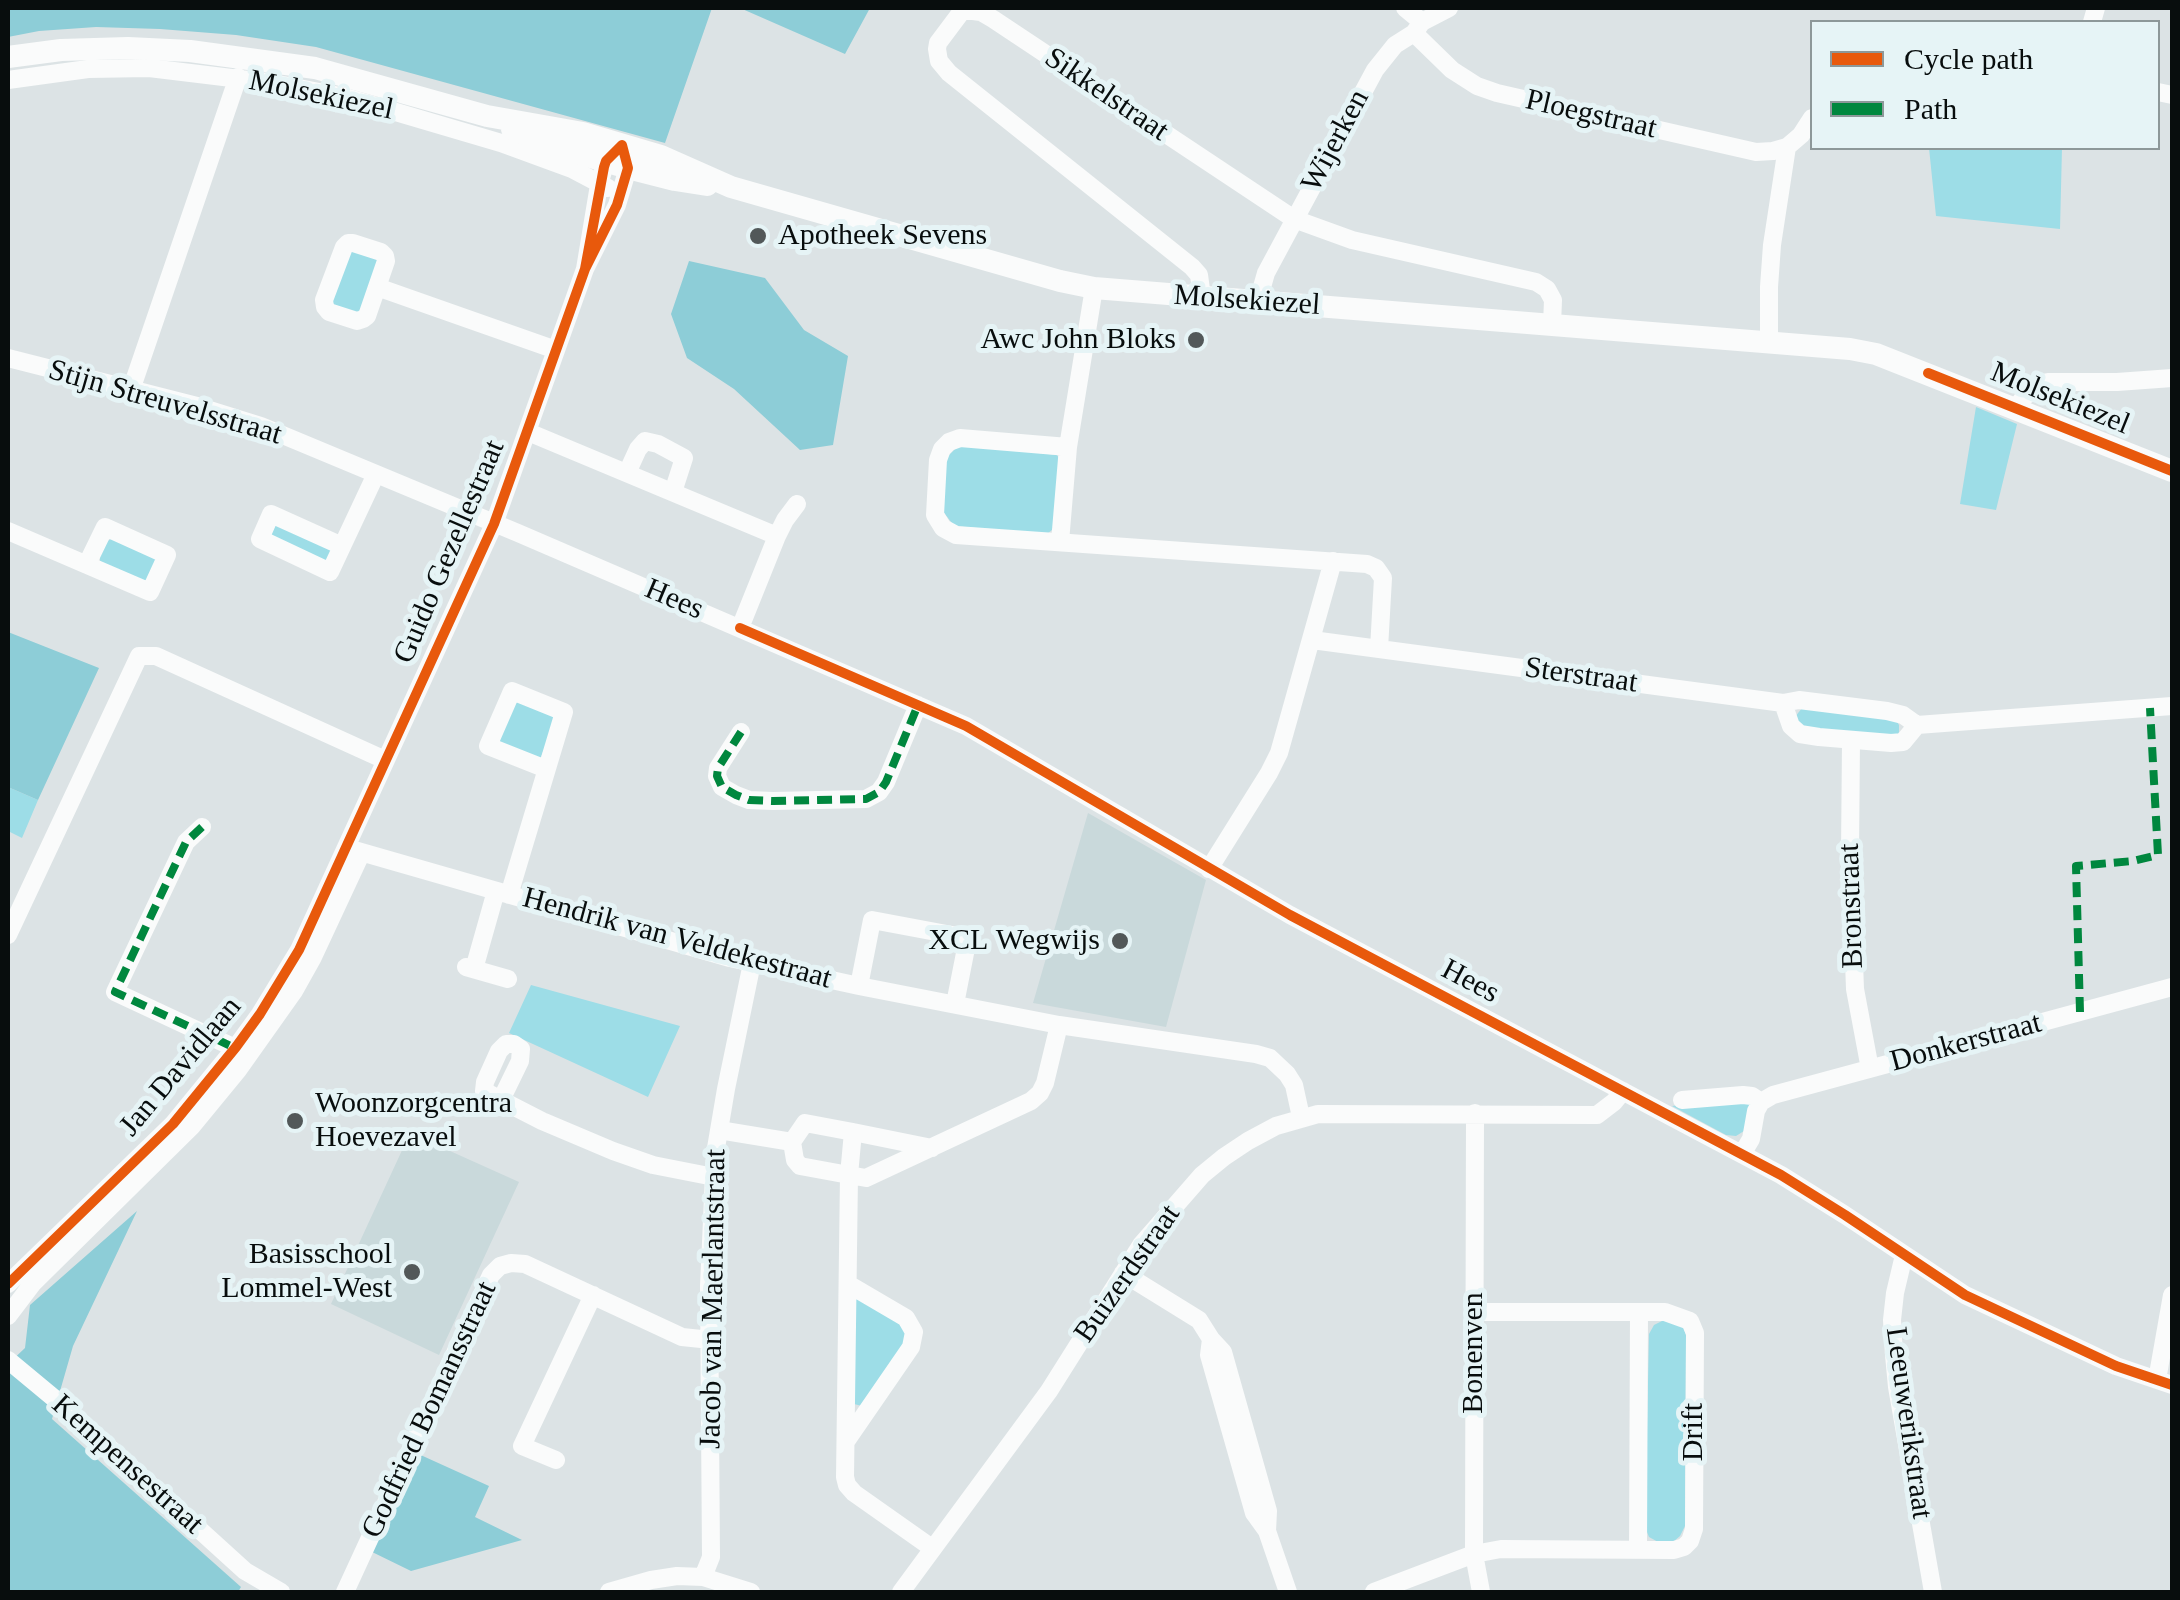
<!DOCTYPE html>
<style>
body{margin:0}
#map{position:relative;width:2180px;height:1600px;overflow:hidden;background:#dce3e5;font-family:Georgia,serif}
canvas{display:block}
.frame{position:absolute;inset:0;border:10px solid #080d0d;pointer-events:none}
.legend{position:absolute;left:1810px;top:20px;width:350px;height:130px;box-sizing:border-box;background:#e6f4f6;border:2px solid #8d9899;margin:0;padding:12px 18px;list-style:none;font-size:30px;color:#080d0d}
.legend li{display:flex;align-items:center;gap:20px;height:50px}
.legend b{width:50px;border:2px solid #8d9899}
</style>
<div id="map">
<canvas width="2180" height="1600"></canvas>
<div class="frame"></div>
<ul class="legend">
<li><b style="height:12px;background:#e8590c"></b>Cycle path</li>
<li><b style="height:12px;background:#00873e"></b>Path</li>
</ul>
</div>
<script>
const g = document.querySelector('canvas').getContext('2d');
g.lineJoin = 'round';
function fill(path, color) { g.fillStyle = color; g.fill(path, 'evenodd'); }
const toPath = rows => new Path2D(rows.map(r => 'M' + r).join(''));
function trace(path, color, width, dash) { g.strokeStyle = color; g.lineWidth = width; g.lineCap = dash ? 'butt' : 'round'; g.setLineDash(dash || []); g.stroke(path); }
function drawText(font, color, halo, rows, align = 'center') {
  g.font = font + ' Georgia,serif'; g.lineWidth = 10; g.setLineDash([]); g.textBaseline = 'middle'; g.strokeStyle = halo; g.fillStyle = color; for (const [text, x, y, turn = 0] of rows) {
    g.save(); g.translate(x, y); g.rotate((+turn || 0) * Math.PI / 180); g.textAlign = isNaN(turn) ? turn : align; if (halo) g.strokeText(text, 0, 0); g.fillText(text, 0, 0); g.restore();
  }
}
fill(toPath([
 [1088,813,1206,880,1166,1027,1033,1003],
 [410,1133,519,1182,439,1355,331,1304]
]), '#c9d9db');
fill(toPath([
 [1929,148,2062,148,2060,229,1936,216],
 [349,250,379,260,360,314,332,306,331,297],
 [1976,407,2017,424,1996,510,1960,504],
 [966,445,1057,455,1061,462,1056,521,1052,530,1047,534,954,526,942,510,945,459,957,447],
 [283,524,331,548,334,553,329,563,271,535,275,526],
 [113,538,157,560,150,581,142,582,108,567,100,561,100,554,107,541],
 [517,702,550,713,555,720,541,757,537,760,499,742,501,731,513,703],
 [1802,708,1896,720,1899,725,1899,732,1896,737,1799,727,1795,717],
 [8,787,38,800,22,838,8,831],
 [531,985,680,1026,648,1097,509,1033],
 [1736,1099,1754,1103,1744,1131,1736,1136,1726,1135,1672,1106],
 [863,1297,911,1333,862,1406,854,1404,855,1299],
 [1662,1321,1671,1321,1682,1324,1686,1335,1685,1526,1680,1536,1673,1542,1660,1543,1649,1537,1645,1527,1649,1334,1654,1325]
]), '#9ddde7');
fill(toPath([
 [8,8,712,8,665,143,316,47,236,35,160,29,96,27,39,31,8,37],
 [740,8,870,8,845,54],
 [689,261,765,278,804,330,848,356,833,445,800,450,734,389,687,358,671,314],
 [8,632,99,668,38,800,8,787],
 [137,1211,73,1346,52,1419,241,1587,238,1592,8,1592,8,1364,25,1348,30,1305],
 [414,1452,489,1486,475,1517,522,1540,411,1571,368,1550]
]), '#8dcdd7');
trace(toPath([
 [1405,8,1422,22],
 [2092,22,2096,8],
 [1414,33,1452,70,1477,86,1497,93,1756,152,1773,151,1787,147],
 [8,80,88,69,149,68,273,83,345,97,501,143,572,169,608,188],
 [2158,92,2172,95],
 [585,269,599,185,606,161,613,154],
 [377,287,367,316,363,319,357,321,329,312,325,307,324,300,344,247,348,243,353,243,381,252,385,256,386,261,377,287,556,350],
 [1202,297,1199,275,1192,267,949,73,939,61,937,49,938,43,959,15,963,11,973,11,981,12,993,19,1294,219,1352,240,1536,282,1547,289,1553,300,1552,325],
 [1258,301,1266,273,1375,70,1395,45,1414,33,1422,22,1449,8],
 [1769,343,1769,287,1772,245,1787,147,1801,135,1812,118],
 [8,358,197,406,261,426,518,533,966,726,1290,915,1781,1175,1845,1215,1965,1295,2116,1366,2172,1385],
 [131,390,238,77],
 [2016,408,2024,397,2040,385,2048,382,2117,382,2172,378],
 [528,432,777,536],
 [1068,447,960,438,949,442,942,449,938,460,935,515,943,528,956,535,1367,564,1376,568,1383,578,1379,649],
 [627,473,638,449,645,441,658,444,684,458,673,492],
 [8,531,150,592,167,555,105,527,87,564],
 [1060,542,1068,447,1094,288],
 [342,546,271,514,260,539,330,572,376,474],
 [740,628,777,536,785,520,797,504],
 [1312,640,1783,703],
 [1917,725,1903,742,1891,743,1819,737,1800,734,1791,726,1783,703,1799,700,1887,711,1903,715,1917,725,2172,706],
 [741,732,718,768,717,776,722,787,736,795,749,800,773,801,866,799,879,792,886,782,918,705],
 [1851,741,1850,853,1855,989,1870,1069],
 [202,827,186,842,115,992,235,1048],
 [347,848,730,958,859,986,1059,1025,1256,1054,1270,1058,1287,1074,1294,1085,1301,1117],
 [1209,869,1269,773,1279,753,1333,561],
 [509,895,564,712,512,691,488,746,546,769],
 [8,935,139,656,156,656,385,760],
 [466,967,508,979],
 [474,969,496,891],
 [859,986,872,920,968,938,955,1004],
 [501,1100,484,1091,485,1082,499,1051,506,1044,514,1044,521,1049,520,1061,501,1100,542,1121,613,1151,653,1165,714,1177],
 [1682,1100,1743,1095,1752,1096,1761,1102],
 [1475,1113,1474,1554,1481,1592],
 [719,1130,792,1142],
 [853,1132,849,1175,800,1166,795,1160,792,1142,805,1123,853,1132,932,1148],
 [1742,1154,1751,1139,1756,1111,1761,1102,1773,1095,2172,987],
 [1904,1255,1895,1293,1892,1320,1894,1355,1897,1387,1933,1592],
 [1123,1273,1199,1320,1211,1339,1223,1352,1268,1511,1267,1531],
 [8,1284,173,1124,236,1047,260,1014,299,950,494,524,585,269,617,205,628,168,626,159],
 [8,1316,33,1283,192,1126,238,1070,294,991,313,957,361,854],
 [1211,1339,1209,1355,1254,1513,1267,1531,1288,1592],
 [8,1360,61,1404,245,1571,281,1592],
 [2157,1380,2172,1295],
 [847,1440,911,1347,914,1332,906,1318,848,1284],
 [556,1460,522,1446,593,1295],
 [932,1548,854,1493,847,1485,845,1477,849,1175,866,1178,1031,1101,1040,1093,1045,1083,1059,1025],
 [1638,1549,1639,1312],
 [703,1577,711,1557,709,1286,715,1154,726,1089,752,963],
 [345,1592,491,1275,500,1266,511,1263,525,1264,682,1337,711,1340],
 [609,1592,651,1580,677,1576,703,1577,751,1592],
 [901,1592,1049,1391,1141,1245,1202,1175,1224,1157,1248,1141,1276,1126,1318,1114,1597,1115,1614,1102,1623,1091],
 [1374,1592,1474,1554,1501,1549,1674,1550,1684,1547,1690,1541,1694,1529,1695,1333,1690,1321,1665,1312,1474,1312]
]), '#fafbfb', 18);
trace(toPath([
 [8,57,61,50,128,48,190,51,315,68,487,116,583,133,661,156,731,187,1060,281,1094,288,1850,349,1876,354,2172,471],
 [512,129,570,151,628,168,675,180,707,185]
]), '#fafbfb', 22);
trace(toPath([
 [741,732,718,768,717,776,722,787,736,795,749,800,773,801,866,799,879,792,886,782,918,705],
 [202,827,186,842,115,992,235,1048],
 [2080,1012,2076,866,2133,861,2158,855,2150,708]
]), '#00873e', 8, [15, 8]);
trace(toPath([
 [1928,373,2172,471],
 [740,628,966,726,1290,915,1781,1175,1845,1215,1965,1295,2116,1366,2172,1385],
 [8,1284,173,1124,236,1047,260,1014,299,950,494,524,585,269,617,205,628,168,622,145,606,161,604,167,585,269]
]), '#e8590c', 10);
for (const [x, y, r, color] of [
 [758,236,10,"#525859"],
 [1196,340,10,"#525859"],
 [1120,941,10,"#525859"],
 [295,1121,10,"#525859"],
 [412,1272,10,"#525859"]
]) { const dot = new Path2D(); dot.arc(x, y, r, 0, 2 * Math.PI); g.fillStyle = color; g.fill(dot); trace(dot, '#e6f4f6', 4); }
drawText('30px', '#080d0d', '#e6f4f6', [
 ["Sikkelstraat",1106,95,34],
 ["Molsekiezel",321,96,12],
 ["Ploegstraat",1591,115,13],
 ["Wijerken",1336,141,-62],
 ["Molsekiezel",1247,301,4],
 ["Molsekiezel",2060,399,22],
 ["Stijn Streuvelsstraat",165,403,16],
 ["Guido Gezellestraat",450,552,-67],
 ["Hees",674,600,23],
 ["Sterstraat",1581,676,8],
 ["Bronstraat",1852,906,-92],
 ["Hendrik van Veldekestraat",677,939,15],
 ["Hees",1470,982,28],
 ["Donkerstraat",1966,1043,-15],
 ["Jan Davidlaan",181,1067,-50],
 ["Buizerdstraat",1128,1274,-55],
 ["Jacob van Maerlantstraat",714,1299,-89],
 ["Bonenven",1474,1353,-90],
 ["Godfried Bomansstraat",430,1410,-65],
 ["Leeuwerikstraat",1908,1423,82],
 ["Drift",1694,1432,-90],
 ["Kempensestraat",127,1465,42]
]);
drawText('30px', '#080d0d', '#e6f4f6', [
 ["Apotheek Sevens",778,236,"left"],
 ["Awc John Bloks",1176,340],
 ["XCL Wegwijs",1100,941],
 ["Woonzorgcentra",315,1104,"left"],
 ["Hoevezavel",315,1138,"left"],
 ["Basisschool",392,1255],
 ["Lommel-West",392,1289]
], 'right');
</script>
